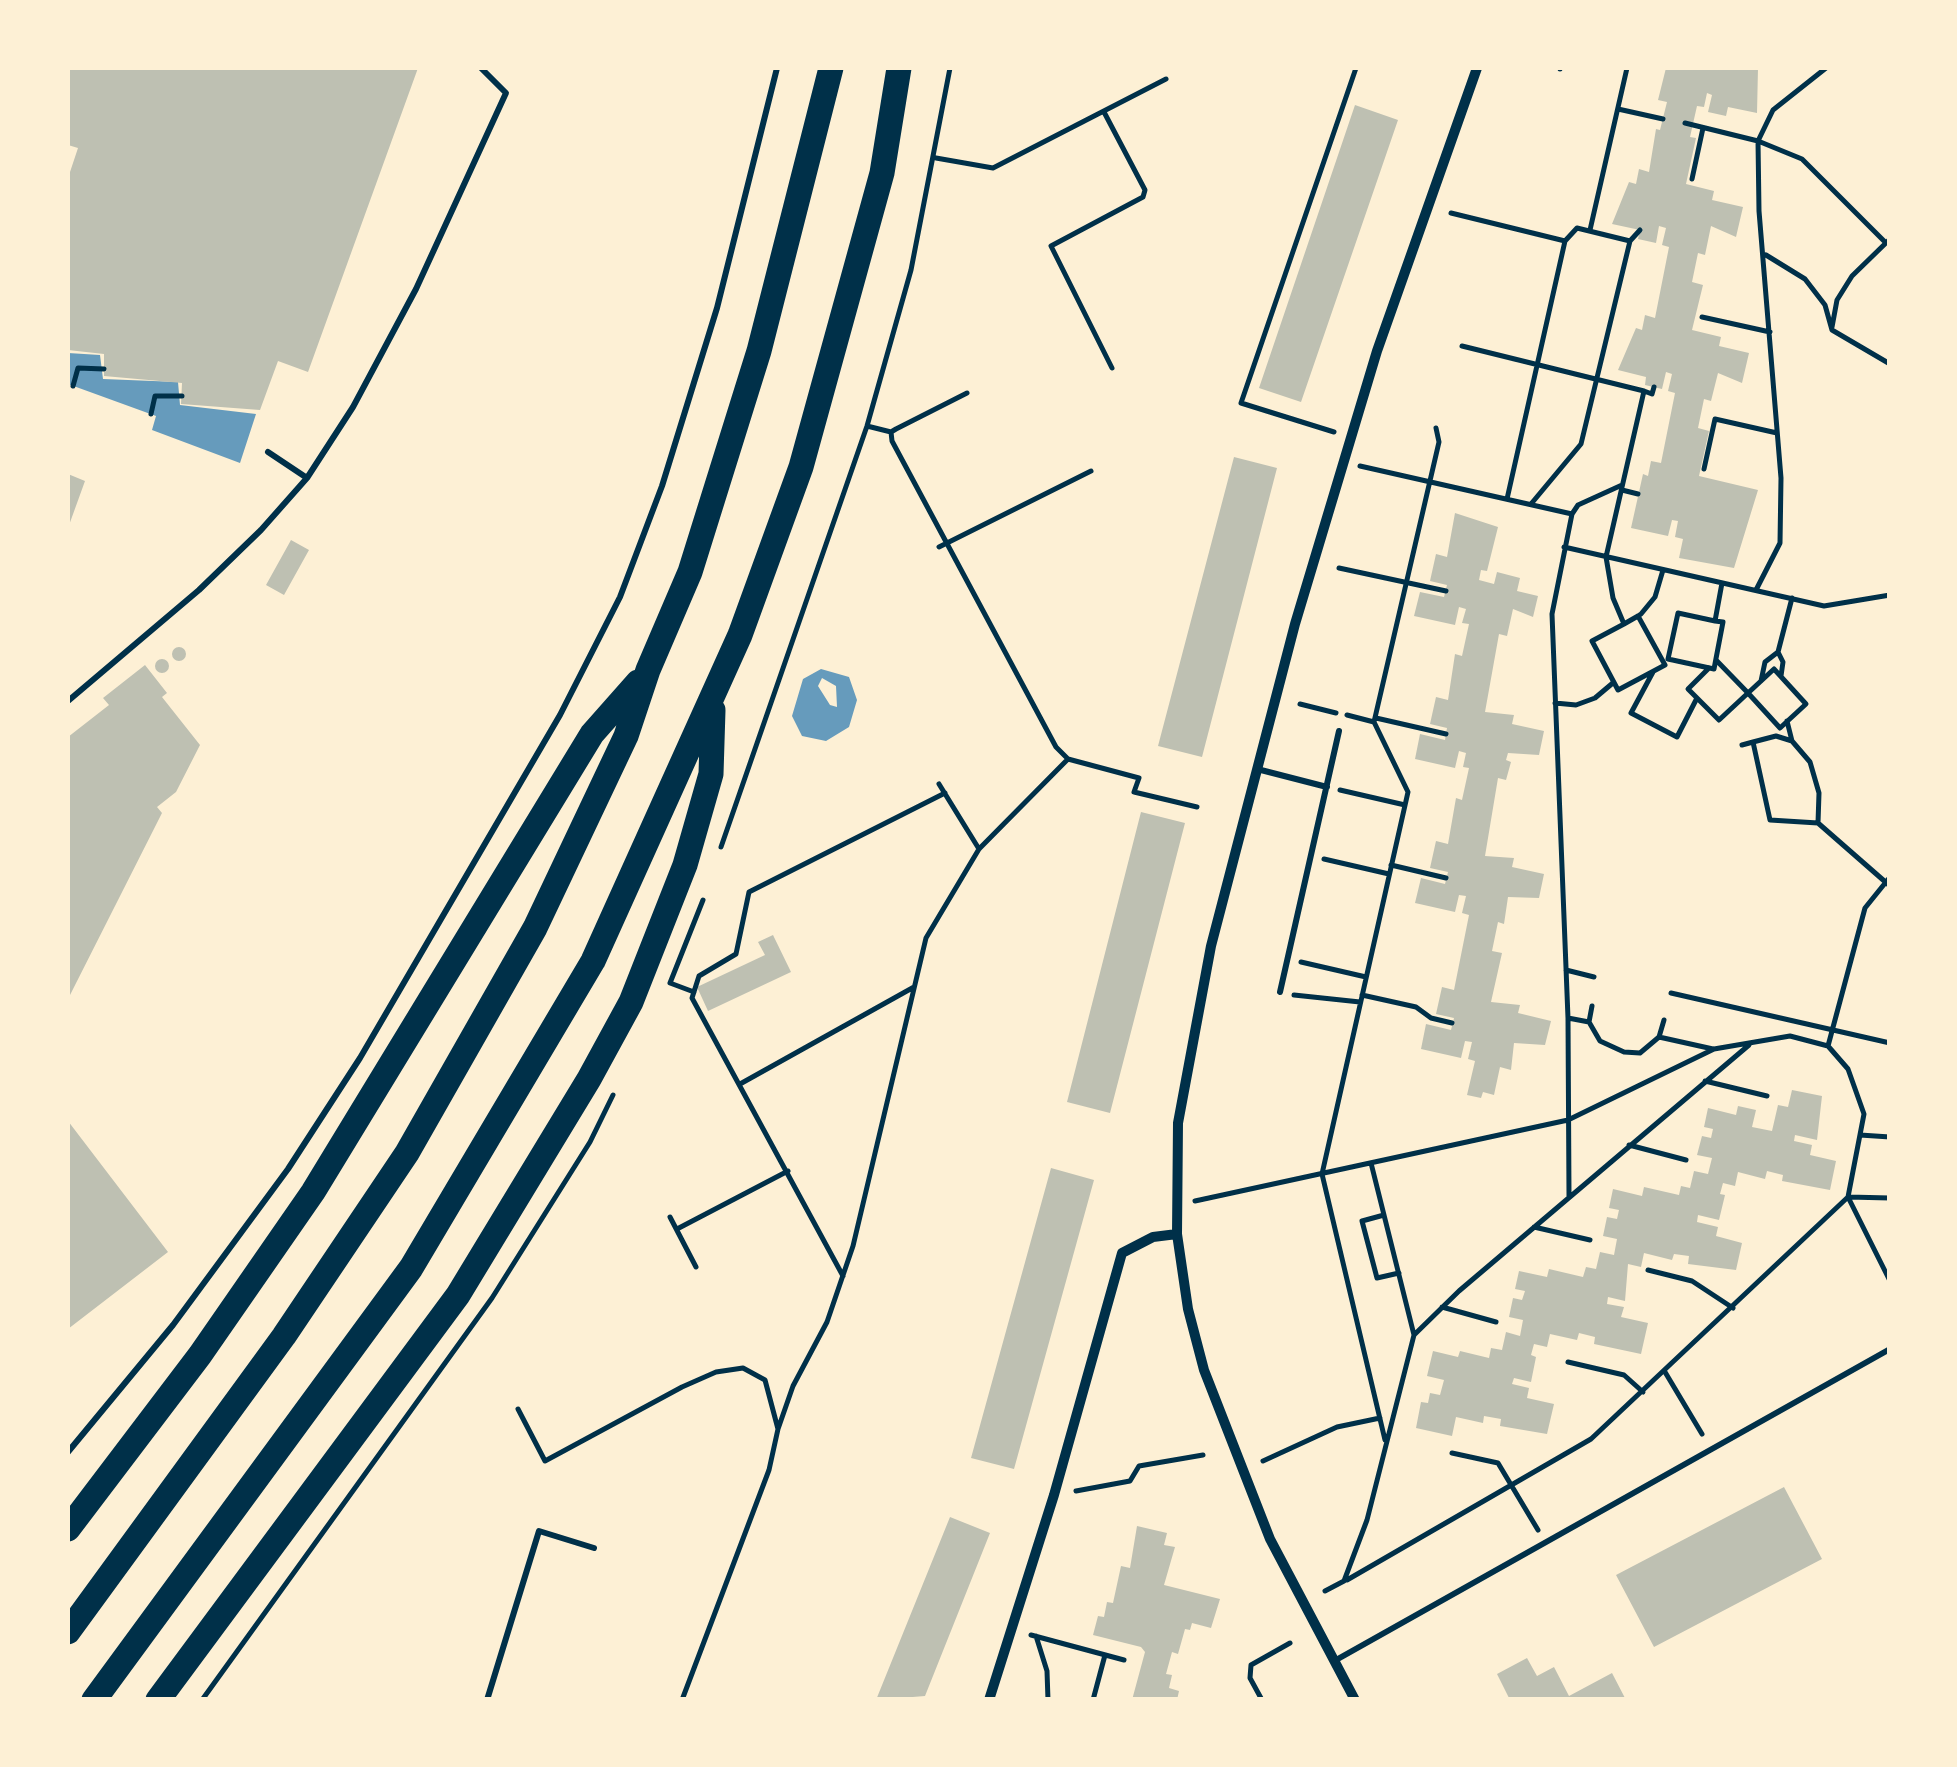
<!DOCTYPE html>
<style>
body{margin:0}
#map{position:relative;width:1957px;height:1767px;overflow:hidden;background:#fdf0d5;font-family:"Exo 2",sans-serif}
canvas{display:block}
.frame{position:absolute;inset:0;border:70px solid #fdf0d5;pointer-events:none}
</style>
<div id="map">
<canvas width="1957" height="1767"></canvas>
<div class="frame"></div>
</div>
<script>
const g = document.querySelector('canvas').getContext('2d');
g.lineJoin = 'round';
function fill(path, color) { g.fillStyle = color; g.fill(path, 'evenodd'); }
const toPath = rows => new Path2D(rows.map(r => 'M' + r).join(''));
function trace(path, color, width, dash) { g.strokeStyle = color; g.lineWidth = width; g.lineCap = dash ? 'butt' : 'round'; g.setLineDash(dash || []); g.stroke(path); }
fill(toPath([
 [68,353,100,355,103,379,178,382,180,405,256,414,240,463,152,430,156,416,68,384],
 [821,669,849,677,857,700,849,727,826,741,802,736,792,716,803,679],
 [822,678,836,686,837,707,830,705,818,686]
]), '#669bbc');
fill(toPath([
 [68,68,418,68,308,372,278,361,260,410,181,404,182,383,104,376,104,354,68,350,68,178,78,148,68,145],
 [1666,68,1758,68,1757,113,1728,107,1726,116,1708,112,1712,95,1707,93,1704,107,1697,106,1690,137,1696,138,1686,184,1714,191,1712,200,1743,207,1736,237,1711,226,1705,255,1698,253,1692,282,1703,285,1692,330,1721,337,1719,346,1749,353,1742,383,1718,373,1711,401,1704,399,1698,428,1709,431,1699,476,1758,490,1734,568,1679,558,1683,539,1675,537,1678,521,1672,520,1668,536,1631,528,1643,474,1648,476,1651,461,1661,463,1675,393,1668,391,1672,374,1666,372,1662,389,1645,385,1646,377,1618,370,1636,328,1642,330,1645,315,1655,318,1669,247,1662,245,1666,228,1659,226,1656,243,1638,239,1640,230,1612,224,1629,182,1636,184,1639,169,1649,172,1656,129,1660,130,1667,102,1658,100],
 [1355,105,1398,120,1301,402,1259,388],
 [1234,457,1277,468,1202,757,1158,746],
 [68,474,85,481,68,528],
 [1455,513,1498,527,1487,571,1481,570,1479,580,1494,584,1497,572,1520,578,1517,591,1538,596,1533,617,1513,609,1507,636,1499,634,1485,712,1514,715,1512,724,1544,731,1539,755,1508,753,1506,760,1511,762,1506,780,1498,778,1485,856,1514,858,1512,867,1544,874,1539,898,1508,897,1504,924,1498,922,1492,951,1502,953,1491,1002,1520,1005,1518,1013,1551,1021,1545,1045,1514,1043,1511,1070,1500,1067,1494,1095,1483,1092,1481,1098,1467,1095,1475,1061,1468,1059,1472,1042,1465,1041,1461,1058,1421,1049,1426,1024,1451,1030,1454,1018,1436,1014,1442,987,1454,990,1469,915,1462,913,1466,896,1459,895,1455,912,1415,903,1421,878,1445,884,1448,872,1430,868,1436,841,1448,844,1456,798,1462,800,1469,768,1463,767,1466,753,1459,751,1455,768,1415,759,1420,734,1445,740,1447,728,1430,724,1436,697,1448,700,1455,654,1462,656,1469,624,1462,623,1466,609,1459,607,1455,625,1414,616,1420,592,1444,597,1447,585,1430,581,1436,554,1447,557],
 [291,540,309,550,284,595,266,585],
 '172 654a7 7 0 1 1 14 0a7 7 0 1 1-14 0Z',
 '155 666a7 7 0 1 1 14 0a7 7 0 1 1-14 0Z',
 [145,665,167,693,162,697,200,745,176,792,157,807,162,813,68,999,68,737,109,705,103,698],
 [1141,812,1185,823,1110,1113,1067,1102],
 [773,935,791,972,708,1011,697,987,765,955,758,942],
 [1792,1090,1822,1096,1817,1140,1795,1135,1794,1141,1812,1145,1810,1155,1836,1161,1830,1190,1782,1181,1783,1175,1767,1171,1765,1179,1738,1172,1735,1186,1723,1183,1720,1194,1725,1195,1719,1220,1698,1215,1697,1222,1718,1227,1716,1236,1742,1243,1736,1270,1688,1264,1689,1256,1674,1254,1672,1260,1644,1253,1641,1267,1628,1264,1625,1301,1608,1297,1607,1304,1624,1307,1621,1317,1648,1323,1641,1354,1594,1344,1595,1337,1579,1333,1577,1340,1550,1334,1547,1347,1534,1344,1531,1355,1536,1357,1531,1382,1514,1378,1512,1384,1529,1388,1527,1398,1554,1404,1547,1434,1500,1426,1501,1419,1484,1416,1483,1423,1456,1417,1452,1436,1416,1428,1421,1402,1428,1403,1430,1393,1440,1395,1444,1380,1427,1376,1433,1351,1458,1357,1460,1351,1489,1358,1491,1348,1502,1350,1506,1332,1520,1336,1523,1320,1509,1317,1513,1298,1522,1300,1525,1291,1515,1289,1519,1271,1547,1277,1549,1269,1583,1277,1586,1267,1596,1269,1600,1252,1614,1255,1617,1239,1603,1236,1607,1217,1617,1219,1619,1210,1609,1208,1613,1189,1642,1196,1644,1187,1679,1195,1681,1186,1690,1188,1694,1171,1708,1174,1712,1158,1697,1155,1702,1136,1711,1138,1713,1129,1704,1127,1708,1108,1736,1115,1738,1106,1756,1110,1752,1127,1772,1131,1778,1105,1788,1107],
 [68,1121,168,1252,68,1329],
 [1051,1168,1094,1180,1014,1469,971,1458],
 [1784,1487,1822,1559,1654,1647,1616,1575],
 [950,1517,990,1533,925,1696,876,1700],
 [1137,1526,1167,1533,1164,1545,1175,1547,1164,1585,1220,1599,1211,1628,1192,1623,1190,1630,1185,1629,1178,1654,1172,1652,1166,1674,1172,1675,1169,1688,1179,1691,1177,1700,1132,1700,1145,1652,1141,1647,1093,1635,1098,1616,1104,1617,1107,1602,1113,1603,1121,1566,1130,1568],
 [1527,1658,1537,1676,1554,1667,1569,1696,1612,1673,1626,1700,1510,1700,1497,1674]
]), '#bec0b2');
trace(toPath([
 [1560,69,1560,68],
 [1618,109,1663,119],
 [1104,112,1145,190,1143,197,1051,246,1112,368],
 [1685,123,1758,141,1802,159,1884,241],
 [936,158,993,168,1166,79],
 [1692,179,1703,128],
 [1451,213,1565,241],
 [1590,230,1627,68],
 [1630,241,1640,230],
 [1766,255,1805,279,1825,305,1832,330,1890,364],
 [1702,317,1770,332],
 [1832,327,1837,300,1852,276,1890,239],
 [1462,346,1644,391,1606,557,1613,598,1624,624],
 [73,386,78,368,104,369],
 [1644,391,1652,394,1654,387],
 [967,393,896,429,891,432,892,441,1056,747,1068,759,1139,778,1134,792,1197,807],
 [151,414,155,396,182,396],
 [867,426,891,432],
 [1334,432,1241,403,1356,68],
 [1360,466,1572,514],
 [1704,469,1715,419,1777,433],
 [1622,490,1638,494],
 [1507,499,1565,241,1577,228,1630,241,1581,444,1531,504],
 [939,547,1091,471],
 [1564,547,1824,606,1890,595],
 [1339,568,1446,591],
 [1756,590,1780,543,1781,478,1759,211,1758,141,1773,110,1826,68],
 [1638,616,1665,665,1618,690,1592,641,1624,624,1638,616,1641,614,1655,597,1663,570],
 [1715,621,1723,622,1714,669,1668,659,1678,613,1715,621,1722,583],
 [1778,652,1783,662,1781,676],
 [1709,668,1688,689,1719,720,1748,693,1774,669,1806,704,1780,728,1748,693,1716,660],
 [1653,672,1631,713,1677,737,1697,698],
 [1761,681,1765,662,1778,652,1792,598],
 [1555,703,1576,705,1595,698,1614,682],
 [1300,704,1336,713],
 [1347,715,1374,722],
 [1376,718,1446,734],
 [1787,721,1792,741],
 [1742,745,1753,742,1776,736,1792,741,1810,762,1819,793,1818,823,1770,820,1753,742],
 [939,784,979,849],
 [1340,790,1405,805],
 [1818,823,1890,886],
 [721,847,867,426,911,270,950,68],
 [1324,859,1389,874],
 [1391,865,1446,878],
 [1301,962,1366,977],
 [1566,970,1594,977],
 [670,983,703,900],
 [670,983,694,992],
 [1671,993,1890,1043],
 [1294,995,1360,1002],
 [1362,995,1416,1007,1431,1018,1452,1023],
 [1568,1018,1589,1022,1600,1041,1624,1052,1640,1053,1659,1037,1713,1049],
 [1589,1022,1592,1006],
 [1659,1037,1664,1020],
 [1828,1046,1865,908,1890,877],
 [1705,1081,1767,1096],
 [740,1084,914,987],
 [1860,1135,1890,1137],
 [1629,1145,1686,1160],
 [1371,1163,1414,1335],
 [1569,1196,1568,1018,1552,614,1572,514,1578,505,1622,485],
 [1195,1201,1568,1120,1714,1049,1790,1036,1828,1046,1848,1069,1864,1114,1848,1197,1890,1281],
 [1384,1215,1362,1221,1377,1278,1399,1273],
 [670,1217,696,1267],
 [1534,1227,1590,1240],
 [677,1229,788,1171],
 [1648,1270,1692,1281,1733,1308],
 [843,1276,692,998,699,976,736,954,749,892,945,793],
 [1442,1307,1496,1322],
 [1568,1362,1624,1375,1643,1392],
 [1665,1372,1702,1434],
 [518,1409,545,1461,682,1387,716,1372,743,1368,765,1380,778,1429,793,1386,827,1322,853,1246,926,938,979,849,1068,759],
 [1385,1440,1322,1174,1408,792,1374,722,1439,442,1436,428],
 [1452,1453,1498,1463,1538,1530],
 [1263,1461,1337,1427,1380,1418],
 [1076,1491,1130,1481,1139,1466,1203,1455],
 [1347,1580,1591,1439,1848,1197,1890,1198],
 [1325,1591,1344,1581,1367,1520,1414,1335,1459,1291,1749,1045],
 [1031,1635,1124,1660],
 [1036,1636,1047,1671,1048,1700],
 [202,1700,492,1298,590,1142,613,1095],
 [682,1700,769,1470,778,1429],
 [1093,1700,1105,1655],
 [1262,1700,1250,1678,1251,1665,1290,1643]
]), '#003049', 5);
trace(toPath([
 [268,452,307,478],
 [68,701,199,590,261,530,307,478,353,407,416,289,506,93,481,68],
 [1257,769,1327,787],
 [1280,992,1339,731],
 [68,1452,173,1325,288,1169,360,1058,560,715,620,597,662,486,717,308,777,68],
 [1336,1660,1890,1349],
 [487,1700,539,1531,594,1548]
]), '#003049', 6);
trace(toPath([
 [989,1700,1054,1495,1122,1253,1153,1237,1177,1234],
 [1355,1700,1270,1539,1204,1370,1188,1309,1177,1234,1178,1123,1211,946,1295,624,1377,351,1477,68]
]), '#003049', 10);
trace(toPath([
 [68,1529,200,1355,313,1192,592,734,638,682],
 [68,1632,284,1336,407,1153,535,928,626,736,648,670,690,572,759,351,831,68],
 [94,1700,411,1268,593,961,740,635,801,467,882,173,899,68],
 [158,1700,458,1295,589,1079,631,1002,685,865,711,774,713,710]
]), '#003049', 25);
</script>
